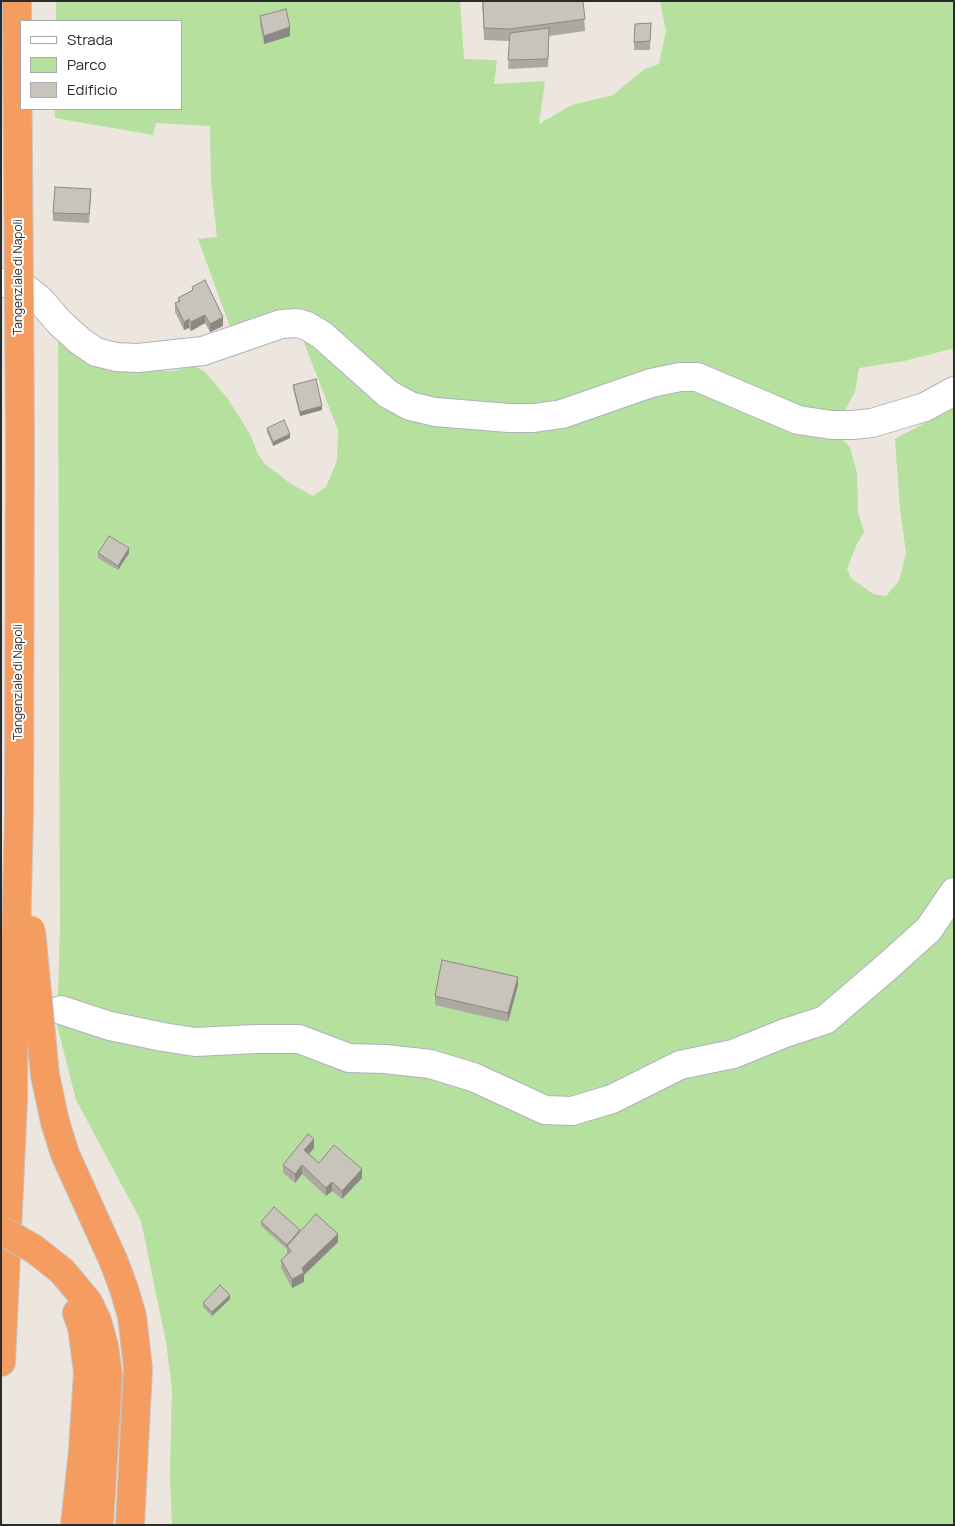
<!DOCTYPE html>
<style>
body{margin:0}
#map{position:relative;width:955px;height:1526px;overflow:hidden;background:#ece6de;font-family:Manrope,sans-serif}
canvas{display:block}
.frame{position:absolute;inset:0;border:2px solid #2b2b2b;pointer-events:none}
.legend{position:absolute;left:20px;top:20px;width:162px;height:90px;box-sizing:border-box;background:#fff;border:1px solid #aaa;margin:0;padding:6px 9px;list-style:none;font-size:15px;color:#2b2b2b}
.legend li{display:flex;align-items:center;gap:10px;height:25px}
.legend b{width:25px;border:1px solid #aaa}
</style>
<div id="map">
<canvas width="955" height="1526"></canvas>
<div class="frame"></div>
<ul class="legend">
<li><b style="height:6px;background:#fff"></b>Strada</li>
<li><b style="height:14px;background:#b5e09e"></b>Parco</li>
<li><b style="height:14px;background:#c8c4bc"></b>Edificio</li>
</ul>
</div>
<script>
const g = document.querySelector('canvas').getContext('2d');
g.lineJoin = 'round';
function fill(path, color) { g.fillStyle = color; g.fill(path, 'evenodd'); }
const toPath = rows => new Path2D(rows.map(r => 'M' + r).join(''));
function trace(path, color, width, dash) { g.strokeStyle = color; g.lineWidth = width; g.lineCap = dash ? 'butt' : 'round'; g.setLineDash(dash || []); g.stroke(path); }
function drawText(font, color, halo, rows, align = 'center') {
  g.font = font + ' Manrope,sans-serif'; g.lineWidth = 4; g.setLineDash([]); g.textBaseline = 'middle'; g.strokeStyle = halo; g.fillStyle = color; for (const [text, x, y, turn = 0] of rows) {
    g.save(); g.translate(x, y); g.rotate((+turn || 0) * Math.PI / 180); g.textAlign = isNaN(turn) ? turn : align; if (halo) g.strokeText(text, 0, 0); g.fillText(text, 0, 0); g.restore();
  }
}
fill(toPath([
 [56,1,460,1,464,59,497,60,494,84,545,81,539,124,572,105,613,95,645,69,659,64,666,31,660,1,954,1,954,352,951,349,904,361,859,368,855,392,843,414,802,408,699,370,547,404,446,405,408,393,321,321,251,323,230,327,198,239,217,237,211,182,210,126,156,123,153,135,55,118,55,109,181,109,181,21,56,21],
 [58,333,86,361,108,371,172,371,194,366,204,371,228,399,250,434,258,454,265,464,291,484,313,496,326,487,337,461,338,430,301,335,423,417,517,433,603,410,679,388,696,386,841,438,850,447,857,473,858,512,864,532,856,546,847,569,851,578,873,594,886,596,899,581,906,553,900,508,895,439,954,407,954,1525,172,1525,170,1475,172,1389,166,1342,141,1221,76,1100,57,1025,60,931]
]), '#b5e09e');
const minor = toPath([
 [1,283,5,283,25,288,40,300,60,323,80,341,96,352,116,357,138,358,203,351,281,324,297,323,307,326,322,335,388,394,410,406,435,412,509,418,534,418,562,414,651,383,680,377,697,377,798,420,832,425,852,425,872,423,925,407,954,391],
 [61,1010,110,1026,163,1037,195,1042,256,1039,299,1039,349,1058,385,1059,430,1064,473,1077,545,1110,572,1111,612,1099,680,1065,733,1054,785,1033,825,1020,888,966,929,929,954,892]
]);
const motorway = toPath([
 [17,22,17,1],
 [45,1075,55,1122,65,1154,114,1262,124,1289,132,1316,138,1368,130,1525],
 [34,1249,62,1271,88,1302,97,1321,104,1346,108,1375,99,1525],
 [1,1362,13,1099,13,1068],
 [75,1525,83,1450,88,1372,82,1327,77,1313]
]);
trace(minor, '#aeb1bb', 30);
trace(motorway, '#c4c4c4', 30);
trace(minor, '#fff', 28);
trace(motorway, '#f59d60', 28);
const motorwayBridge = toPath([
 [31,930,45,1075],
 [13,1068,19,811,20,439,17,22],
 [1,1230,34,1249]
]);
trace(motorwayBridge, '#c4c4c4', 30, []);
trace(motorwayBridge, '#f59d60', 28);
fill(toPath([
 [482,1,583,1,585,31,549,36,548,67,508,69,510,41,484,40],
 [260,16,290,36,264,44,260,25],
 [651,23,650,50,634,50,634,42],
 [91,197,89,223,53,221,53,213],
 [192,287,223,326,210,332,205,323,191,331,189,328,184,330,175,312,175,303,178,302,178,298,192,291],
 [293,385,322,410,300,416,293,389],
 [267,428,290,438,273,446,267,432],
 [98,553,129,553,118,570,98,558],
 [518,985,508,1022,435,1005,435,996],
 [314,1148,309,1154,319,1163,362,1178,342,1199,332,1191,326,1196,302,1174,295,1183,283,1173,283,1165],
 [261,1222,300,1232,338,1242,304,1275,304,1282,292,1288,281,1268,281,1260,287,1254,287,1249,261,1226],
 [230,1299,212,1316,203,1307,203,1303]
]), '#aca9a2');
fill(toPath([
 [290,27,290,36,264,44,264,36],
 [205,315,205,323,191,331,191,322],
 [223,317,223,326,210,332,210,324],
 [189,319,189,328,184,330,184,322],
 [322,406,322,410,300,416,300,412],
 [290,434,290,438,273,446,273,442],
 [129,548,129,553,118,570,118,566],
 [518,977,518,985,508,1022,508,1013],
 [314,1139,314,1148,304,1159,304,1150],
 [302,1165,302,1174,295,1183,295,1174],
 [362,1169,362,1178,342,1199,342,1191],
 [332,1182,332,1191,326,1196,326,1188],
 [338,1234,338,1242,304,1275,304,1282,292,1288,292,1279,302,1268],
 [230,1295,230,1299,212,1316,212,1312]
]), '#8c8984');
const building = toPath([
 [483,1,583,1,585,19,510,29,484,28,483,1],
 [286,9,290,27,264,36,260,16,286,9],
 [651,23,650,41,634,42,635,24,651,23],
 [549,28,548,59,508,60,510,33,549,28],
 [55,187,91,189,89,214,53,213,55,187],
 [205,280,223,317,210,324,205,315,191,322,189,319,184,322,175,303,180,301,178,298,193,290,192,287,205,280],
 [316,379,322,406,300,412,293,385,316,379],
 [284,420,290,434,273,442,267,428,284,420],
 [109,536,129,548,118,566,98,553,109,536],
 [442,960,518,977,508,1013,435,996,442,960],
 [308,1134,314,1139,304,1150,319,1163,334,1145,362,1169,342,1191,332,1182,326,1188,302,1165,295,1174,283,1165,308,1134],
 [274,1207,300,1230,287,1245,261,1222,274,1207],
 [316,1214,338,1234,302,1268,304,1273,292,1279,281,1260,291,1251,287,1246,316,1214],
 [220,1285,230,1295,212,1312,203,1303,220,1285]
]);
fill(building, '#c8c4bc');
trace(building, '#8c8984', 1);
drawText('12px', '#2b2b2b', '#fff', [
 ["Tangenziale di Napoli",19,277,-90],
 ["Tangenziale di Napoli",19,682,-90]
]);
</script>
